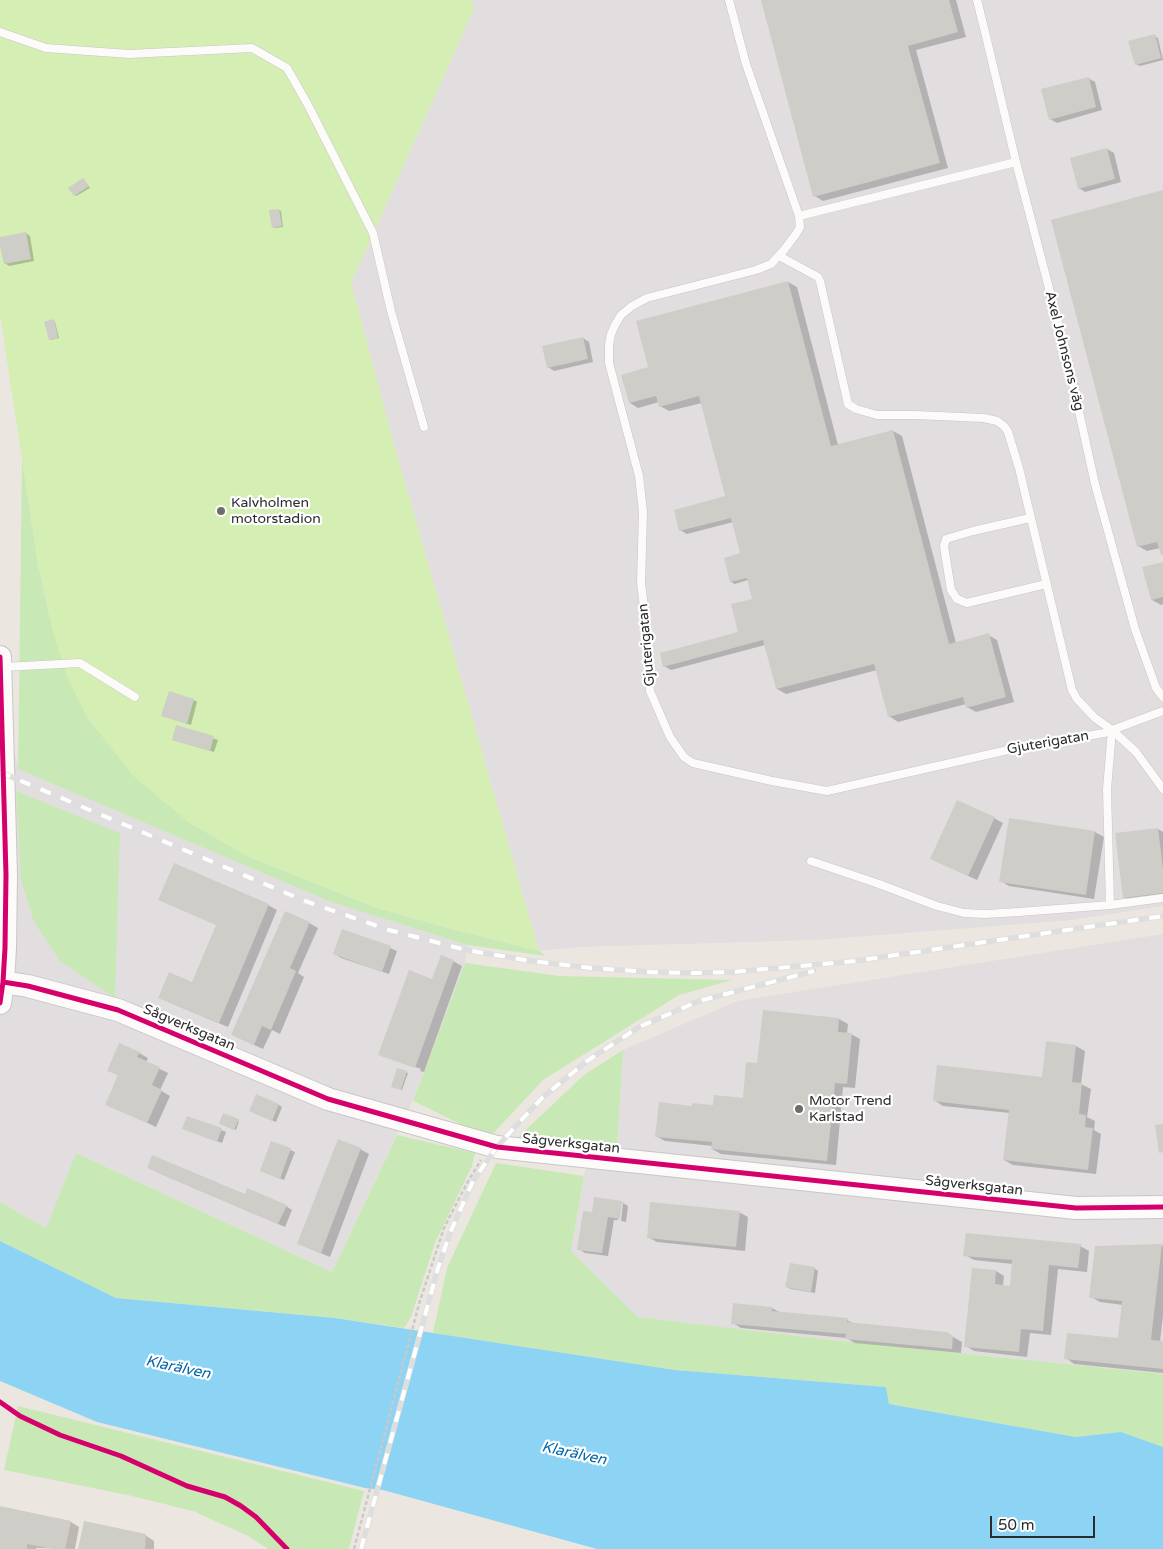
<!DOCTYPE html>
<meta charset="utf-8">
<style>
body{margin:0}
#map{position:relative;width:1163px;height:1549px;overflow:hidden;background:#ebe7e0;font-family:"Varela Round",sans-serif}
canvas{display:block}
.scale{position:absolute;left:990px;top:1516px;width:105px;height:22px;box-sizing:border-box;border:2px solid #2b2b2b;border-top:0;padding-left:6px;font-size:15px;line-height:18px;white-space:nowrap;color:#2b2b2b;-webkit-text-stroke:4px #fff;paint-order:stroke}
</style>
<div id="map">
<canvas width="1163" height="1549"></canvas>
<div class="scale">50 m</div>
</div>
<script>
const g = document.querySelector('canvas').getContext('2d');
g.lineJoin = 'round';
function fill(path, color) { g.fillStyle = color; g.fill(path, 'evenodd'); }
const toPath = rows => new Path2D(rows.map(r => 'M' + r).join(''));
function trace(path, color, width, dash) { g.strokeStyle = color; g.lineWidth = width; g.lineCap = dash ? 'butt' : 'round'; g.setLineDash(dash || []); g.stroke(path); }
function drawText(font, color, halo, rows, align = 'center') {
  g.font = font + ' "Varela Round",sans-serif'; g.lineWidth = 4.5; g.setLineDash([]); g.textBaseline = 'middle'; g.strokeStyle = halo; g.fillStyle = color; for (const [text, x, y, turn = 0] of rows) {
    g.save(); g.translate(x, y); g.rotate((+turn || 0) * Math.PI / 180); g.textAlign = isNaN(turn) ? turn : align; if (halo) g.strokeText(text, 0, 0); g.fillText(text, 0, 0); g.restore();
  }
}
fill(toPath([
 [471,0,1163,0,1163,906,1072,920,817,940,580,947,539,951,397,455,351,283,474,9],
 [0,703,19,769,331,902,467,945,465,963,413,1100,332,1272,76,1153,46,1228,0,1202],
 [1163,934,1163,1374,832,1340,638,1317,571,1251,589,1146,617,1146,623,1050,737,1001]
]), '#e2dedf');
fill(toPath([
 [22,458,38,564,53,632,187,821,245,855,377,908,456,930,539,951,546,956,467,945,331,902,18,769],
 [16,791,120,833,115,998,60,961,34,922,21,880],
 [465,963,560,976,732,980,679,995,543,1080,489,1138,413,1101],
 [623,1050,617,1147,589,1146,517,1138,584,1075],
 [397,1135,475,1153,472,1166,435,1243,411,1317,404,1328,335,1318,116,1298,0,1241,0,1202,46,1228,76,1153,332,1272],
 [496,1163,584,1176,571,1251,638,1317,832,1340,1163,1374,1163,1447,1121,1432,1076,1437,889,1404,886,1387,675,1370,433,1333,447,1268],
 [18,1406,364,1491,349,1549,268,1549,248,1536,193,1511,132,1496,4,1470]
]), '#c8e9b6');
fill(toPath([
 [0,0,471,0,474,9,351,283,397,455,539,951,456,930,377,908,245,855,187,821,132,775,87,717,69,681,63,664,53,632,38,564,0,315]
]), '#d4eeb3');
fill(toPath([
 [0,1241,116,1298,335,1318,675,1370,886,1387,889,1404,1076,1437,1121,1432,1163,1447,1163,1549,597,1549,383,1490,365,1488,97,1422,0,1381]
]), '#8dd3f3');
fill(toPath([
 [762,0,956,0,966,37,916,50,948,168,823,201,815,196],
 [1154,36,1158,38,1163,60,1140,66,1136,64],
 [1088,78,1095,82,1102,110,1057,123,1050,119],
 [1107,149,1114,153,1121,182,1085,192,1079,188],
 [85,181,90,188,76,196,75,195],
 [1163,192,1163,555,1160,548,1147,551,1138,546],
 [279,210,281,211,283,227,275,228,273,227],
 [26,233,30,236,34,261,9,266,5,263,0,238],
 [788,282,797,287,838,445,893,431,902,436,956,643,988,635,997,640,1014,702,976,712,967,707,966,704,898,722,889,716,877,670,786,694,777,689,765,645,671,670,664,666,740,633,753,600,748,580,735,584,731,582,742,554,733,522,687,534,680,530,727,497,702,403,669,411,660,406,659,402,638,408,630,403,650,368],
 [53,321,55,322,59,338,51,340,50,339],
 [583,338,589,342,593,362,554,371,548,367],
 [1163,563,1163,604,1161,605,1152,600],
 [194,700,197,702,191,725,163,716],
 [177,727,218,740,214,752,173,740],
 [994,818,1003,823,977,880,940,863],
 [1158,829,1163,832,1163,899,1133,902,1124,897,1117,834],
 [1095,832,1104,837,1094,899,1009,886,1001,881],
 [160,900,268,905,277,910,228,1027,168,1002,193,983,217,925],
 [309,923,318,928,298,973,304,977,280,1034,272,1030,263,1049,241,1039],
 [390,948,397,951,389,974,341,958,335,954],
 [453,961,462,966,424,1072,420,1071,421,1069,387,1057,387,1058,380,1054,433,980],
 [764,1012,839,1019,848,1024,847,1034,851,1034,860,1039,855,1088,843,1087,836,1165,721,1154,712,1149,713,1146,665,1141,656,1136,693,1107,714,1106,744,1099,758,1064],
 [1047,1042,1076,1046,1085,1051,1081,1084,1091,1089,1087,1117,1095,1121,1094,1130,1101,1134,1096,1174,1013,1165,1004,1160,1010,1113,943,1106,934,1100,1043,1078],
 [139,1053,148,1058,146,1062,168,1073,160,1090,170,1096,156,1127,107,1104,119,1076,109,1070],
 [398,1069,408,1073,402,1090,394,1087],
 [279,1105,282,1107,276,1122,254,1113],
 [224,1115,239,1121,236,1130,221,1123],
 [188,1117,226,1132,222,1143,184,1129],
 [272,1142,295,1152,284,1180,261,1171],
 [360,1149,369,1154,330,1257,308,1248,299,1243],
 [154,1171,286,1206,292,1210,285,1227],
 [622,1202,623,1203,621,1203,618,1220,614,1220,608,1256,585,1253,579,1249,593,1213],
 [623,1203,628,1206,626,1222,621,1221],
 [739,1212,748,1217,745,1251,657,1242,648,1237],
 [1161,1245,1163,1246,1163,1316,1160,1342,1163,1343,1163,1373,1074,1364,1066,1358,1119,1339,1123,1305,1100,1302,1091,1297],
 [1080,1246,1089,1251,1087,1272,1058,1269,1051,1335,1030,1333,1027,1357,974,1351,966,1346,996,1271,1004,1276,1003,1286,1011,1287,1013,1264,974,1260,965,1255],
 [814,1268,818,1271,815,1293,791,1289,787,1287],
 [772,1308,781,1313,847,1320,856,1325,946,1333,962,1342,961,1353,855,1343,846,1338,741,1328,733,1323],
 [0,1514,71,1522,79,1527,75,1549,36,1548,36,1549,0,1549],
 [145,1535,154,1541,154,1549,80,1549]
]), '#0003');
fill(toPath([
 [761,0,949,0,958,32,908,46,940,163,813,197],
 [1155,34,1161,58,1135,65,1128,41],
 [1089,77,1096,107,1049,120,1041,89],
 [1107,148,1115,179,1078,189,1070,158],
 [83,178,89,186,74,196,68,188],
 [1163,190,1163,554,1161,555,1157,542,1137,547,1051,220],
 [279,209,282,226,272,228,269,210],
 [26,232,31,259,4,264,0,246,0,237],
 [788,281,831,446,893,430,949,644,989,633,1006,697,966,708,963,697,888,717,874,664,776,689,763,640,663,667,660,653,738,632,731,604,752,599,747,578,730,582,724,558,740,553,731,518,679,531,674,510,725,496,699,396,659,407,656,396,629,403,621,375,648,367,636,321],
 [54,319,58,338,49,340,44,322],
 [583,337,588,359,547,368,542,346],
 [1163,562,1163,597,1151,600,1142,567],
 [169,691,194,699,187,724,161,716],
 [176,725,214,736,210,751,172,740],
 [957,800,995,817,968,876,930,859],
 [1009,818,1095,831,1086,895,999,882],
 [1158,828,1163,869,1163,893,1123,898,1115,833],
 [174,863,269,904,219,1023,158,998,169,972,192,982,216,925,158,900],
 [285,911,310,922,290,968,296,971,271,1030,262,1026,254,1045,231,1035],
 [342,929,391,946,382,972,333,954],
 [441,955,454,960,415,1068,378,1055,409,970,432,979],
 [763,1010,839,1018,838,1032,852,1033,847,1084,835,1083,827,1161,711,1149,712,1142,655,1137,659,1102,692,1106,692,1103,713,1105,714,1095,743,1098,746,1062,757,1063],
 [1046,1041,1076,1045,1072,1082,1082,1083,1079,1114,1086,1115,1085,1127,1093,1128,1088,1170,1003,1160,1009,1110,933,1101,937,1065,1042,1077],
 [119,1043,140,1052,137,1057,160,1067,152,1085,162,1090,147,1123,105,1105,118,1075,107,1071],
 [397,1068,407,1071,401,1090,391,1087],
 [256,1094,279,1104,272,1121,249,1111],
 [223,1113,239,1119,234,1130,219,1124],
 [187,1116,222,1128,217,1142,182,1129],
 [1163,1124,1163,1152,1159,1153,1155,1125],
 [338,1139,361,1148,321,1253,297,1244],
 [271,1141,291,1148,280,1179,260,1171],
 [152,1155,245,1194,247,1188,287,1205,278,1224,147,1168],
 [594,1197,622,1201,620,1219,608,1217,602,1253,577,1250,583,1211,592,1212],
 [650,1202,740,1211,736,1247,647,1238],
 [966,1233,1081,1244,1078,1268,1049,1265,1043,1331,1021,1329,1019,1352,964,1347,972,1268,996,1270,995,1284,1010,1286,1012,1260,963,1256],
 [1162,1244,1151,1340,1163,1341,1163,1369,1064,1359,1067,1333,1118,1338,1122,1301,1089,1298,1095,1246],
 [790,1263,815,1267,811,1292,785,1287],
 [733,1303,772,1307,772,1311,848,1318,847,1322,947,1332,953,1336,952,1349,845,1339,846,1334,731,1324],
 [0,1506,71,1521,65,1549,53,1549,27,1544,27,1549,0,1549],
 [84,1521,146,1534,145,1549,78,1549]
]), '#cfcdc8');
const lane = toPath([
 [729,0,746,64,799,216,800,227,796,234,784,250,771,264,756,270,647,298,632,306,621,315,615,325,611,334,609,345,609,363,639,476,643,512,641,583,646,623,650,691,670,737,684,757,693,763,772,781,827,791,1008,750,1104,733,1163,711],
 [977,0,985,32,1016,162,1067,357,1095,484,1135,629,1156,688,1163,697],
 [0,32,46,48,129,54,252,48,287,68,308,105,373,233,391,311,424,427],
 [799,216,1016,162],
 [779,256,818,277,820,281,848,404,856,409,877,415,915,415,984,418,997,421,1004,426,1008,432,1019,468,1072,690,1077,699,1095,718,1112,730,1136,752,1163,789],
 [1030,518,973,531,946,539,944,546,951,590,957,599,967,603,1046,584],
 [3,667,80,663,135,697],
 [811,861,879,884,937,906,964,913,985,914,1019,912,1110,905,1163,898],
 [1110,905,1107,789,1112,730]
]);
const secondary = toPath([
 [0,657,6,875,5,948,3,982,0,1003],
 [3,982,28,986,118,1010,328,1099,497,1147,1076,1208,1163,1207]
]);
trace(lane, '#c8c6c6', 9);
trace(secondary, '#c8c6c6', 24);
trace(toPath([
 [354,1549,419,1304,444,1228,467,1183,481,1160]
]), '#cac9c8', 2.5, [4, 2.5]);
trace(lane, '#fcfbfa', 8);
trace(secondary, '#fcfbfa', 22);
const rail = toPath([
 [0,772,305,901,389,930,466,950,531,961,591,968,650,972,692,973,733,972,855,961,1163,916],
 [361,1549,438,1268,450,1233,473,1181,497,1147,513,1129,543,1097,587,1061,639,1027,699,1001,814,971]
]);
trace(rail, '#dededf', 5.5);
trace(rail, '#fff', 4, [11]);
trace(toPath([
 [0,657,6,875,5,948,3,982,0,1003],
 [3,982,28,986,118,1010,328,1099,497,1147,1076,1208,1163,1207],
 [0,1402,20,1416,60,1435,121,1456,187,1486,225,1497,241,1506,256,1517,287,1549]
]), '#d6006c', 5);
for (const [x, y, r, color] of [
 [221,511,5,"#6e6d6a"],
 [799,1109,5,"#6e6d6a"]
]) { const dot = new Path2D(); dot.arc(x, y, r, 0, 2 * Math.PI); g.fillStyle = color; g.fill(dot); trace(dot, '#fff', 2); }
drawText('14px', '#2b2b2b', '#fff', [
 ["Axel Johnsons väg",1064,351,76],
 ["Gjuterigatan",647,645,-95],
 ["Gjuterigatan",1048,743,-10],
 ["Sågverksgatan",189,1028,23],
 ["Sågverksgatan",571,1144,6],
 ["Sågverksgatan",974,1186,6]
]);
drawText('14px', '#2b2b2b', '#fff', [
 ["Kalvholmen",231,503],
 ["motorstadion",231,519],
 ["Motor Trend",809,1101],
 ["Karlstad",809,1117]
], 'left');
drawText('italic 15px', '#0066ab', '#fff', [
 ["Klarälven",178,1368,12],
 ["Klarälven",574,1454,12]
]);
</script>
